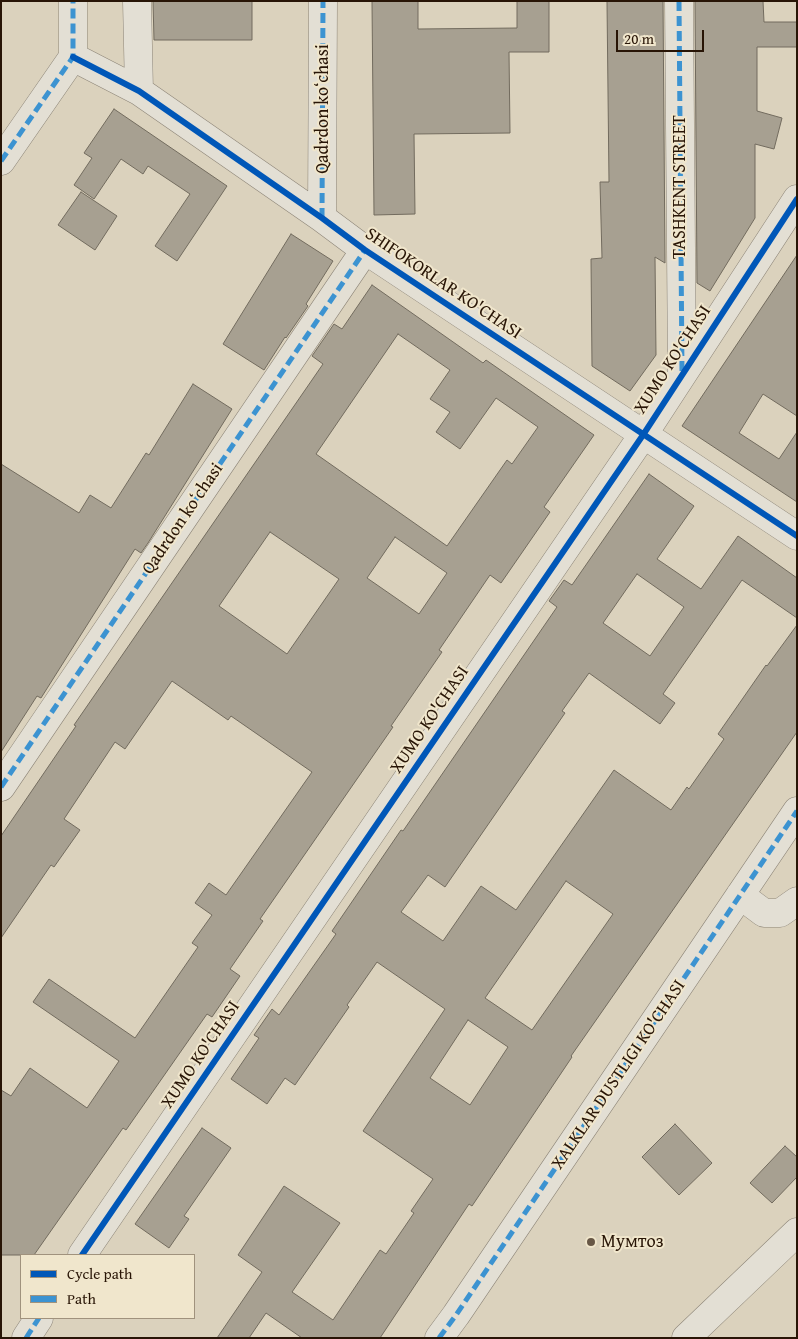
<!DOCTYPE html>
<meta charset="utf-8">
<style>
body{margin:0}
#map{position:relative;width:798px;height:1339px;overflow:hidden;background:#dbd2bd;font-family:"Gentium Book Plus",serif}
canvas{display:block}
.frame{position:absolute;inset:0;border:2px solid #281506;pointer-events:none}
.legend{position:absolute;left:20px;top:1254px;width:175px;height:65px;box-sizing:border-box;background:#f0e6cc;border:1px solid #a0927d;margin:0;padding:6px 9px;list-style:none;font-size:15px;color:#281506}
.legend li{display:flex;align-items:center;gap:10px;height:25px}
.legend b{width:25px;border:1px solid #a0927d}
.scale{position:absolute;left:616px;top:30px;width:88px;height:22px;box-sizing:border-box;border:2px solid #281506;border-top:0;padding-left:6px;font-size:15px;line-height:18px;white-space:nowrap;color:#281506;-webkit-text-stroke:4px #f0e6cc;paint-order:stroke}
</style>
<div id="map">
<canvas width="798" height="1339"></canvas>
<div class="frame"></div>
<ul class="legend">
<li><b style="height:6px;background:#0057b8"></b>Cycle path</li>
<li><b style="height:6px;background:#3c93d1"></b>Path</li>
</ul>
<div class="scale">20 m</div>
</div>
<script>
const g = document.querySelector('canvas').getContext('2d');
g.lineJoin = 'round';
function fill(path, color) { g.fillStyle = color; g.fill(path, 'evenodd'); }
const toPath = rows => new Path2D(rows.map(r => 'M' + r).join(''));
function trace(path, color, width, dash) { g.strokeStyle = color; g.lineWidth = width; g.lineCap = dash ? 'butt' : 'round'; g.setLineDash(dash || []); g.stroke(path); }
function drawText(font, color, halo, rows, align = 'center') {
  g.font = font + ' "Gentium Book Plus",serif'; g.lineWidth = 4; g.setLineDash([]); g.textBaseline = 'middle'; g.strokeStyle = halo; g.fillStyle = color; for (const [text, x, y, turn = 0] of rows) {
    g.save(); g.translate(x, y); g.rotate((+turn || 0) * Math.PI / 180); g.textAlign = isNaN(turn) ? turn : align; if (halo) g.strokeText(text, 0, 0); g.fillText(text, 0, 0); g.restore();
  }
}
const building = toPath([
 [153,1,252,1,252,40,154,40,153,1],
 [372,1,418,1,418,29,517,28,517,1,549,1,549,52,509,52,510,133,414,134,415,214,374,215,372,1],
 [607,1,663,1,665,263,655,257,656,355,630,391,592,366,591,259,602,258,600,182,609,182,607,1],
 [695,1,763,1,764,22,797,22,797,47,757,47,757,111,782,118,774,149,755,144,755,218,710,291,697,283,695,1],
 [114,109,227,186,177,261,155,246,190,194,148,166,143,174,121,159,94,199,74,185,92,158,84,153,114,109],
 [81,192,117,216,95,250,58,225,81,192],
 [291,234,333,261,306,304,308,306,286,338,285,337,264,370,223,344,291,234],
 [797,255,797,416,763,394,739,433,779,459,797,432,797,502,682,426,797,255],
 [372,285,483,363,486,360,594,435,544,507,550,512,501,583,490,575,439,650,442,652,391,726,393,727,260,919,263,921,230,969,240,976,212,1017,207,1014,126,1130,123,1128,34,1255,1,1255,1,1090,11,1096,30,1068,87,1108,119,1061,33,1002,49,979,135,1038,198,947,192,943,212,915,195,903,209,883,226,895,312,772,231,716,228,720,172,681,125,749,115,742,64,819,80,830,54,867,51,865,1,938,1,836,76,726,74,725,323,364,312,356,334,324,342,329,372,285],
 [398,334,450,370,430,399,450,412,436,432,460,449,496,398,538,427,512,464,507,460,447,546,316,454,398,334],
 [270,532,339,579,287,654,219,606,270,532],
 [395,537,447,573,419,614,367,578,395,537],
 [193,384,232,409,148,543,141,553,135,549,41,698,37,696,1,752,1,464,79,513,90,495,111,508,146,453,149,455,193,384],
 [649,474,694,506,657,559,701,589,738,536,797,578,797,618,742,580,663,694,675,703,660,724,589,673,562,711,565,713,445,887,428,875,401,912,443,941,481,886,516,910,614,770,671,810,687,787,689,789,724,739,718,734,766,665,767,666,797,625,797,732,571,1056,572,1057,472,1206,469,1204,380,1338,302,1338,266,1313,249,1338,217,1338,262,1272,238,1255,284,1186,340,1223,292,1292,333,1320,380,1250,386,1254,414,1213,411,1211,433,1179,363,1131,445,1009,377,962,347,1005,349,1007,295,1085,285,1078,267,1104,231,1079,259,1038,254,1035,272,1009,279,1015,336,934,332,931,401,830,403,831,557,607,549,601,564,580,572,585,649,474],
 [637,574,684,607,650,656,603,623,637,574],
 [566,881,613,914,532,1030,485,998,566,881],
 [468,1020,508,1047,470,1105,430,1078,468,1020],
 [675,1124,712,1163,679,1195,642,1157,675,1124],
 [202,1128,231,1148,184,1216,189,1219,169,1248,135,1224,202,1128],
 [785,1146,797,1157,797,1177,772,1203,750,1183,785,1146]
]);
fill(building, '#a7a091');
trace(building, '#726b5e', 1);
const minor = toPath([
 [137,1,139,91],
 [679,1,682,373],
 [73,57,139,91,322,218,365,250,797,536],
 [1,161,73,57,73,1],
 [322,218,323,1],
 [1,787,365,250],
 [740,895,764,913,780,913,797,901],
 [82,1255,643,435,797,199],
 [26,1338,39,1318],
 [439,1338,456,1315,797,811],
 [686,1338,797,1232]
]);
trace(minor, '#8c8477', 29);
trace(minor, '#e3dfd4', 28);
trace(toPath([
 [679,1,682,373],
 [1,161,73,57,73,1],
 [322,218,323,1],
 [1,787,365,250],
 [26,1338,39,1318],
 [439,1338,456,1315,797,811]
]), '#3c93d1', 5, [10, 5]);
trace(toPath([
 [73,57,139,91,322,218,365,250,797,536],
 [82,1255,643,435,797,199]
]), '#0057b8', 6);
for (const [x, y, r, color] of [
 [591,1242,5,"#675746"]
]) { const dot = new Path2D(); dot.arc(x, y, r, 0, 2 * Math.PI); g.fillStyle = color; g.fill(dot); trace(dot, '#f0e6cc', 2); }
drawText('18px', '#281506', '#f0e6cc', [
 ["Qadrdon koʻchasi",323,109,-90],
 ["TASHKENT STREET",680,187,-90],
 ["SHIFOKORLAR KO'CHASI",443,284,34],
 ["XUMO KO'CHASI",673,360,-57],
 ["Qadrdon koʻchasi",183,519,-56],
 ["XUMO KO'CHASI",430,720,-56],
 ["XUMO KO'CHASI",201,1055,-56],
 ["XALKLAR DUSTLIGI KO'CHASI",619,1075,-56]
]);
drawText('18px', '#281506', '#f0e6cc', [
 ["Mумтоз",601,1242]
], 'left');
</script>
